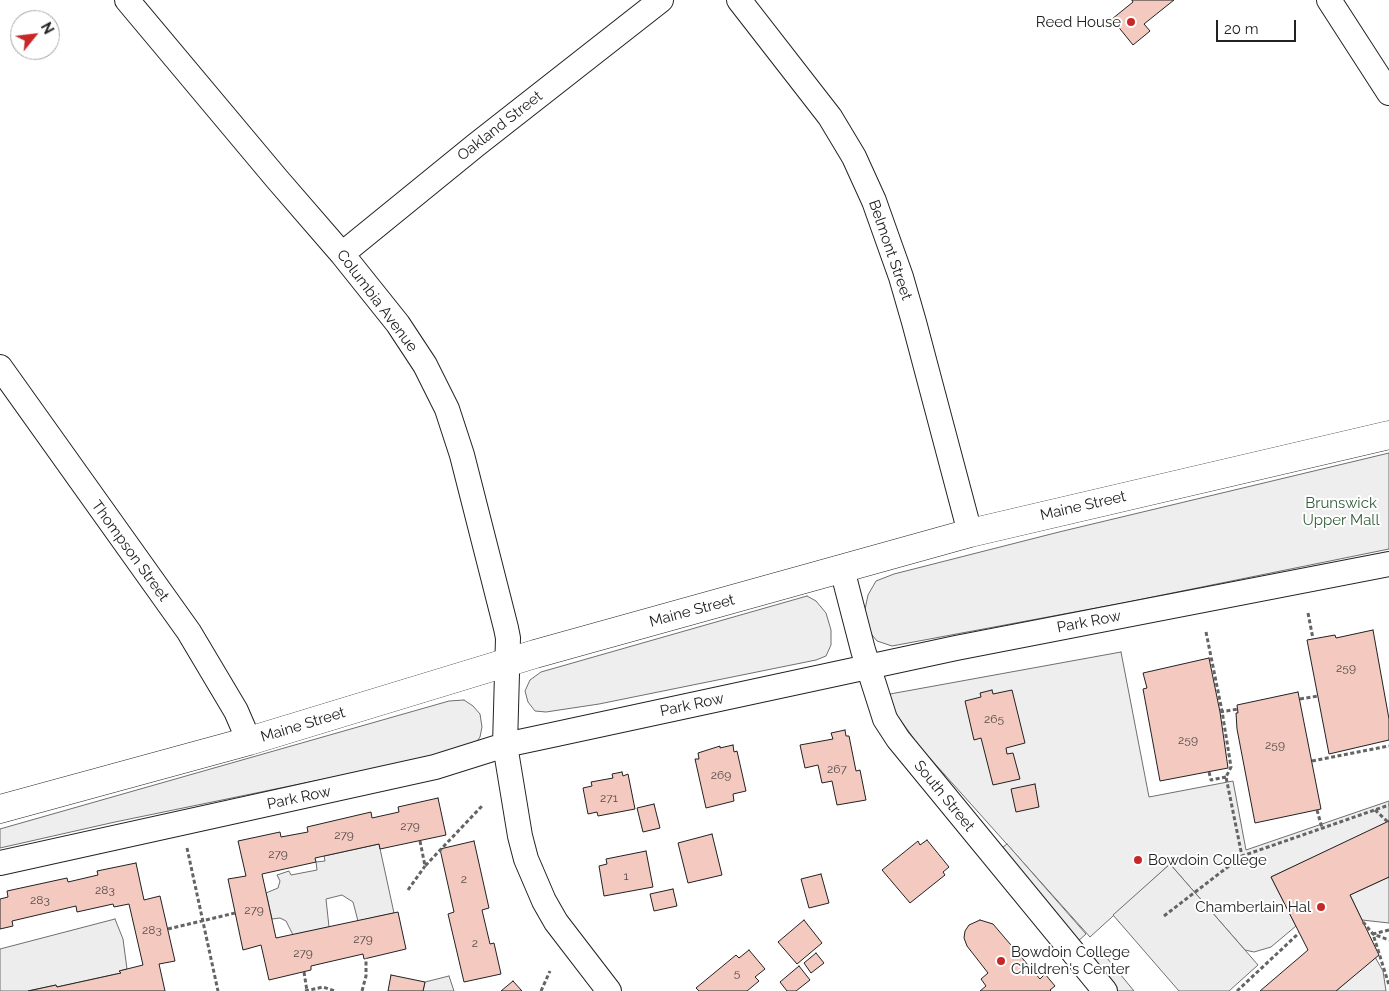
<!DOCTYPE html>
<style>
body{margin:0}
#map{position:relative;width:1389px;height:991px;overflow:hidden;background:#fff;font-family:Raleway,sans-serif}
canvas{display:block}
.north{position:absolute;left:10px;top:10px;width:50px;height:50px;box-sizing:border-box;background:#fff;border:1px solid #a7a7a7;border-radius:50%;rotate:61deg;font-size:14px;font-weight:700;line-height:20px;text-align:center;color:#222}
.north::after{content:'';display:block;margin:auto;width:18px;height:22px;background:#c62828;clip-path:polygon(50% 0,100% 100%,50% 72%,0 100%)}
.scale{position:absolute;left:1216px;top:20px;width:80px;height:22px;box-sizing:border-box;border:2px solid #222;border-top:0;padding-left:6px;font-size:15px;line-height:18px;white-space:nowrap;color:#222;-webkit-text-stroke:4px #fff;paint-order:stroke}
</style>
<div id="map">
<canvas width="1389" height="991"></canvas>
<div class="north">N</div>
<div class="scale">20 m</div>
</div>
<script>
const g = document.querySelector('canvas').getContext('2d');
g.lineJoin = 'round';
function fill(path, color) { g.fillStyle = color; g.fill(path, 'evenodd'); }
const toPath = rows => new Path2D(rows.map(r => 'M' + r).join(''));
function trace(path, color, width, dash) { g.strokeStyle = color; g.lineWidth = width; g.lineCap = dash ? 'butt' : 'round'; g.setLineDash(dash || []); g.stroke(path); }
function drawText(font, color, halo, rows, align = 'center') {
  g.font = font + ' Raleway,sans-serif'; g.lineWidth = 4; g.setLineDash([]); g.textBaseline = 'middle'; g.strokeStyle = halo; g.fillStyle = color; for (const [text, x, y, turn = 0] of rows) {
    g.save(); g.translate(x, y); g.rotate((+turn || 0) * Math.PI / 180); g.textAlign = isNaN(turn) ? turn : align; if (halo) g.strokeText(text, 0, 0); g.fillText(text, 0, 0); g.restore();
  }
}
const green = toPath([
 [1389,453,1389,549,1123,603,892,646,877,641,868,630,864,614,868,595,876,581,894,574,1059,532,1389,453],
 [807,596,816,601,826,613,831,630,831,645,826,656,816,660,599,704,546,712,535,711,528,702,525,691,530,680,541,672,807,596],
 [1121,652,1149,797,1233,781,1246,850,1389,801,1389,822,1271,877,1296,926,1271,947,1254,952,1245,950,1170,864,1090,937,919,746,897,715,891,704,890,694,1121,652],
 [464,700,473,706,480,714,482,727,480,737,475,744,465,750,115,822,0,848,0,829,449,701,464,700],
 [1389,877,1389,923,1362,920,1350,895,1389,877],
 [1375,957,1383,971,1386,991,1336,991,1375,957]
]);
fill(green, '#eee');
trace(green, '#6f6f6f', 1);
const parking = toPath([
 [379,844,394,913,358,921,353,902,342,895,326,899,329,927,293,935,286,921,280,918,272,919,266,893,278,888,280,881,277,875,289,871,291,875,317,870,316,862,325,861,324,856,379,844],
 [1007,844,1086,934,1077,942,998,851,1007,844],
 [1170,864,1258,965,1229,991,1179,991,1113,915,1170,864],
 [115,919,123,939,127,969,120,971,121,973,57,987,56,985,28,991,0,991,0,949,115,919],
 [1102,952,1134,991,1118,991,1093,960,1102,952],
 [449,976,454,991,423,991,425,982,449,976]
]);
fill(parking, '#ededed');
trace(parking, '#6f6f6f', 1);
const building = toPath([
 [1132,0,1174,0,1144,24,1150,31,1133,45,1112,19,1133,2,1132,0],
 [1373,630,1389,719,1389,740,1329,754,1307,640,1335,635,1336,638,1373,630],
 [1209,658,1220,712,1228,768,1160,781,1143,689,1147,688,1143,673,1209,658],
 [992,690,993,694,1012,690,1025,743,1006,748,1007,754,1013,753,1020,779,993,785,981,738,974,740,965,701,981,697,980,693,992,690],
 [1298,692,1321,809,1255,823,1237,729,1236,713,1238,713,1237,705,1298,692],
 [845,730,846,736,849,736,856,771,860,770,866,800,837,805,832,781,822,783,818,765,805,768,800,745,833,739,831,733,845,730],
 [733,745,734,752,737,751,746,791,733,794,734,801,706,808,695,759,699,759,698,753,720,746,720,748,733,745],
 [622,772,623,776,628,774,635,809,598,816,597,812,588,814,583,788,592,786,591,782,613,778,612,774,622,772],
 [1035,784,1039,807,1016,812,1011,789,1035,784],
 [438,798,446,835,380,849,379,844,315,858,316,862,262,874,276,938,398,912,406,949,364,959,363,954,311,966,311,970,269,980,261,945,243,950,228,879,246,876,238,841,280,832,281,837,308,832,307,827,371,812,372,818,399,812,398,807,438,798],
 [654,804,660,828,643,832,637,808,654,804],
 [1389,821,1389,877,1350,895,1379,955,1336,991,1260,991,1308,950,1271,877,1389,821],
 [712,834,722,875,688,883,678,843,712,834],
 [927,840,949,867,943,872,945,875,910,903,882,870,918,841,920,845,927,840],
 [474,841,489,908,482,910,490,944,494,943,501,974,464,982,448,914,454,912,440,849,474,841],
 [646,851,653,887,604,896,599,866,607,864,606,859,646,851],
 [136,863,144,900,160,896,175,961,159,964,165,991,28,991,56,985,57,987,121,973,119,971,143,965,129,904,114,907,113,904,77,912,76,906,12,921,13,926,0,929,0,899,8,897,7,891,67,878,68,882,98,875,97,871,136,863],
 [821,874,829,903,809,908,801,879,821,874],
 [673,889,677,906,654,911,650,894,673,889],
 [804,920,822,943,797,964,778,942,804,920],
 [980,920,993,924,1040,979,1045,974,1055,986,1050,990,1051,991,980,991,986,986,981,979,988,973,967,946,964,938,965,931,969,925,980,920],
 [749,950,765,969,755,977,759,981,747,991,699,991,696,988,736,955,739,958,749,950],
 [816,953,824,963,811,973,804,963,816,953],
 [799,966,810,980,796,991,787,991,780,982,799,966],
 [391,975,425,982,423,991,388,991,391,975],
 [513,981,522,991,501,991,513,981]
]);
fill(building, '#f3c9c0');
trace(building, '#222', 1);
const street = toPath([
 [127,0,277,179,342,254,398,324,425,365,447,409,462,455,506,628,508,638,505,745,520,836,526,859,544,901,556,922,609,991],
 [739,0,830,117,854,157,874,201,901,277,914,322,970,533],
 [1329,0,1389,93],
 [342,254,476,145,661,0],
 [0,367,189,632,236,711,249,741],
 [842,569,863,650,885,719,898,739,1105,991],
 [0,863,435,767,505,745,552,735,956,648,1389,564]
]);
const secondary = toPath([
 [0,809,249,741,535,654,970,533,1389,435]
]);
trace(street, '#222', 26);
trace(secondary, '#222', 29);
trace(toPath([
 [1308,613,1313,639],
 [1206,632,1222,711,1231,767,1226,777,1242,856],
 [1300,699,1318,696],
 [1220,712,1238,709],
 [1312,761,1389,746],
 [1209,772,1211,780,1226,777],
 [1317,810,1322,828],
 [1375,810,1388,822],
 [420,841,425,866,482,806],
 [187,848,218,991],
 [408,890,425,866],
 [1164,916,1242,856,1389,805],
 [1363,922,1373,934,1389,940],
 [168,929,235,913],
 [1389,930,1373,934,1389,985],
 [304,972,307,991],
 [305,991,323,987,335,991],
 [362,991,366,976,366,958],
 [541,991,550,971],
 [1237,991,1299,933]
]), '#646464', 3, [4, 2.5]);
trace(street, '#fff', 24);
trace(secondary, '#fff', 28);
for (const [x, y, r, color] of [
 [1131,22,5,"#c62828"],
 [1138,860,5,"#c62828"],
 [1321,907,5,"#c62828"],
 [1001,961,5,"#c62828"]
]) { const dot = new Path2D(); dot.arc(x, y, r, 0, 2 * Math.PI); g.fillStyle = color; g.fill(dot); trace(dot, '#fff', 2); }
drawText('12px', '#564c4a', null, [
 ["259",1346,668],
 ["265",994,719],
 ["259",1188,740],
 ["259",1275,745],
 ["267",837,769],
 ["269",721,775],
 ["271",609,798],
 ["279",410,826],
 ["279",344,835],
 ["279",278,854],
 ["1",626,876],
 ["2",464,879],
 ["283",105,890],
 ["283",40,900],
 ["279",254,910],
 ["283",152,930],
 ["279",363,939],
 ["2",475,943],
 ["279",303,953],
 ["5",737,973]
]);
drawText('15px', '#222', '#fff', [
 ["Reed House",1121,22],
 ["Bowdoin College",1148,860,"left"],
 ["Chamberlain Hal",1311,907],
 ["Bowdoin College",1011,952,"left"],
 ["Children's Center",1011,969,"left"]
], 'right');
drawText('15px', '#222', '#fff', [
 ["Oakland Street",500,126,-38],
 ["Belmont Street",890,250,71],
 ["Columbia Avenue",377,301,53],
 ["Maine Street",1083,506,-13],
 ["Thompson Street",130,551,54],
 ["Maine Street",692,611,-15],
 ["Park Row",1089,622,-11],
 ["Park Row",692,705,-12],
 ["Maine Street",303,725,-17],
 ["South Street",944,796,51],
 ["Park Row",299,798,-12]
]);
drawText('15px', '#2f5e38', '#fff', [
 ["Brunswick",1341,503],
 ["Upper Mall",1341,520]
]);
</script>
